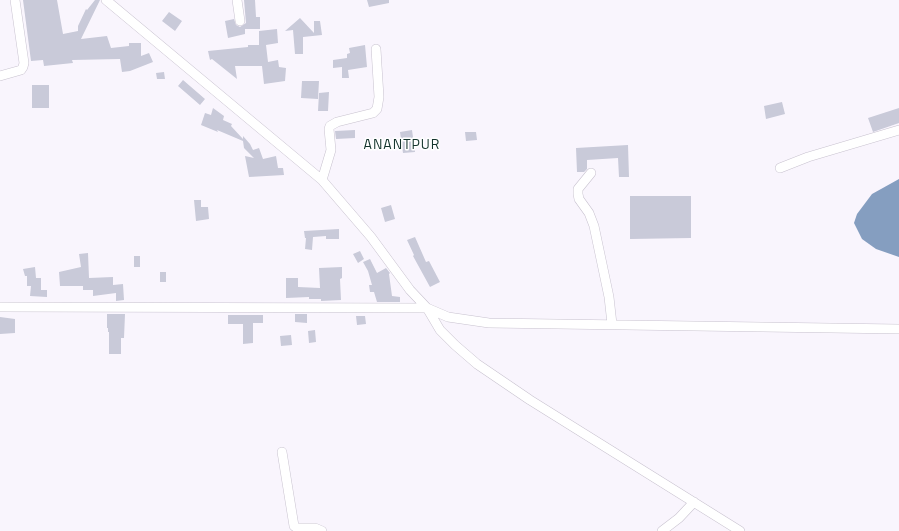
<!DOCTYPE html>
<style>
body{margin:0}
canvas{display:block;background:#f9f5fd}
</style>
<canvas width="899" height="531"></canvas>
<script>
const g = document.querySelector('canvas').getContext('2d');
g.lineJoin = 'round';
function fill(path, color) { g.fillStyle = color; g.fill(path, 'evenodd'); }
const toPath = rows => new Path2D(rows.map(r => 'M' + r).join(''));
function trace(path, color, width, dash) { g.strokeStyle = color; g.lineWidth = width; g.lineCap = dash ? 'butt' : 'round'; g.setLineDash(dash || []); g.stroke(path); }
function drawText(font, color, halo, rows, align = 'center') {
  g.font = font + ' "Titillium Web",sans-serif'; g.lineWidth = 3; g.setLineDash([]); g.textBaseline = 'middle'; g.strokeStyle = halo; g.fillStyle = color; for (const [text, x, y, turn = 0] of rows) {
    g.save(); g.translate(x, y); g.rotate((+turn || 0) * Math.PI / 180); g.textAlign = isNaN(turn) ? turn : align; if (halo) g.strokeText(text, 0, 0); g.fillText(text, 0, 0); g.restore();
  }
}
fill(toPath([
 [899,179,899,257,876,249,862,239,854,223,857,214,872,194]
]), '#859ec0');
fill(toPath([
 [23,0,57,0,63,34,78,31,78,26,86,9,87,10,95,0,100,0,81,39,107,36,111,48,129,46,129,43,141,43,141,56,149,53,153,62,130,71,122,72,120,59,72,60,73,63,44,66,43,60,31,61],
 [244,0,255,0,256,17,260,17,260,29,245,29,245,34,228,38,225,21,234,19,236,25,240,27,246,23],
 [367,0,389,0,389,3,369,7],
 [169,12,182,21,175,31,162,21],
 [300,18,314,33,314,21,320,21,322,35,303,37,303,54,295,54,293,30,285,31],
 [277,29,278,43,266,45,268,62,278,60,279,67,286,68,285,81,264,84,262,66,235,66,237,79,212,59,210,60,208,51,248,47,248,45,259,45,259,31],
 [365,45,367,67,348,70,349,78,342,78,342,67,333,68,333,60,347,58,347,54,350,53,349,48],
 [164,72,165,79,157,79,156,73],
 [183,80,205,99,200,105,178,86],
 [302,81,319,81,318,99,301,98],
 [32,85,49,85,49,108,32,108],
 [329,92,328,111,318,111,319,93],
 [782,102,785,114,766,119,764,106],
 [213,108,224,116,223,120,232,124,231,126,243,139,243,136,250,144,253,150,259,148,263,159,276,156,278,168,283,168,284,175,249,177,245,156,254,158,244,148,243,141,217,130,218,132,201,125,205,113,211,115],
 [899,108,899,123,873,132,868,118],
 [355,130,355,138,336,139,335,131],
 [412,130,415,152,403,153,400,132],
 [465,132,476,132,477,140,466,141],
 [628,145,629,177,619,177,618,158,587,160,587,169,584,172,577,172,576,148],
 [630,196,691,196,691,238,630,239],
 [194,200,201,200,201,207,208,207,209,219,196,221],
 [391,205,395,219,385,222,381,208],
 [339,229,339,239,326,239,326,236,313,237,312,250,305,249,306,238,305,238,304,231],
 [415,237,426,262,429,261,440,282,430,287,413,256,414,255,407,240],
 [360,251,364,259,358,263,353,254],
 [88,253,89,278,113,277,113,285,123,284,124,300,116,301,116,293,93,296,93,290,83,290,83,286,60,286,59,272,81,267,79,254],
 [134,256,140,256,140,267,134,267],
 [370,259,377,273,386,268,390,273,389,274,392,296,400,297,400,302,377,302,374,292,370,292,369,285,372,285,368,271,363,262],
 [35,267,36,278,41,278,41,290,47,290,47,297,30,296,31,286,27,286,27,276,25,276,23,269],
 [342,267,342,278,340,279,341,300,321,301,321,299,309,299,309,297,286,298,286,278,298,278,298,287,320,288,319,268],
 [160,272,166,272,166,282,160,282],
 [107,314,125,314,124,338,121,338,121,354,109,354,109,332,108,332,108,328,107,328],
 [295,314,307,314,307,323,295,322],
 [228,315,263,315,263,323,253,323,253,343,243,344,243,324,228,324],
 [356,316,365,316,366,324,357,325],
 [0,317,15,319,15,333,0,334],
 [315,330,316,342,309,343,308,331],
 [291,335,292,345,281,346,280,336]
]), '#c9cad9');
const minor = toPath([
 [106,0,322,180,371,237,410,290,427,308,440,330,455,345,477,364,530,400,740,531],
 [237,0,240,21],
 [0,76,21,70,23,67,24,63,15,0],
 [780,168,808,157,899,130],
 [591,173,578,189,578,194,579,199,589,213,594,226,609,297,612,324],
 [322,180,331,150,329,129,330,126,337,122,373,113,377,109,379,97,376,49],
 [0,307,427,308,448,317,489,323,899,329],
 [282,452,294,526,297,528,315,528,322,531],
 [662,531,679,518,694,502]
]);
trace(minor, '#c8c2cf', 10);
trace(minor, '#fff', 9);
g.letterSpacing = '1px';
drawText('14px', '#14342d', '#fff', [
 ["ANANTPUR",402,146]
]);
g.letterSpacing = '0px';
</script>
